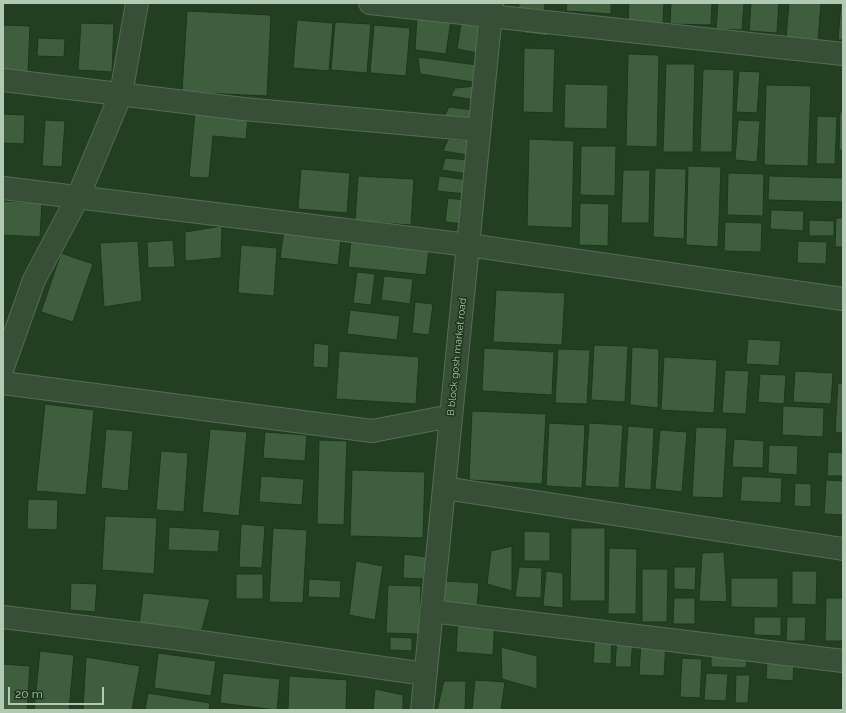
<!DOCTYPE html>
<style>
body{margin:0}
#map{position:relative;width:846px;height:713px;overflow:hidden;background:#233f22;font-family:Raleway,sans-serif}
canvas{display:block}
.frame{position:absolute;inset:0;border:4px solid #b2cab3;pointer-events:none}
.scale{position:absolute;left:8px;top:687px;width:96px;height:18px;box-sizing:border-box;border:2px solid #b2cab3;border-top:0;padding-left:5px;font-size:12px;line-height:14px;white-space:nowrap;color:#b2cab3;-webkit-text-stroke:3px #1c341c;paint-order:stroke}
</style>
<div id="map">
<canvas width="846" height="713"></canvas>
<div class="frame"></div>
<div class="scale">20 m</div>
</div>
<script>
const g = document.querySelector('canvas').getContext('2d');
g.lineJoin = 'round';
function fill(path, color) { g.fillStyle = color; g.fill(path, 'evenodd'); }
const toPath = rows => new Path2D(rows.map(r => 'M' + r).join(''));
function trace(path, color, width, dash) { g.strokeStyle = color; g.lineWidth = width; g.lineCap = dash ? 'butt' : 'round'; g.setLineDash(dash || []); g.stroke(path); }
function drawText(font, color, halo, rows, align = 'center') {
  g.font = font + ' Raleway,sans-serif'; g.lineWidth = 3; g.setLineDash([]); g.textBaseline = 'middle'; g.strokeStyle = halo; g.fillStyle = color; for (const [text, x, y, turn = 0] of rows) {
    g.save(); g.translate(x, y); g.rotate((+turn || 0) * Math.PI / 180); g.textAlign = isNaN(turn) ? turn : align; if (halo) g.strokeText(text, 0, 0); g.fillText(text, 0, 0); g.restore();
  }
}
const building = toPath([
 [519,3,545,3,544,15,518,15,519,3],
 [567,3,611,3,611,14,566,11,567,3],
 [629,3,664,3,663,24,628,21,629,3],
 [671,3,712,3,711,25,670,24,671,3],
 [718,3,744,3,742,30,716,29,718,3],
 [751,3,779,3,777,33,749,31,751,3],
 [789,3,821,3,818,40,786,38,789,3],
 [841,3,843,3,843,40,838,40,841,3],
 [187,11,271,15,267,96,182,92,187,11],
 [417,15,451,20,446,54,415,50,417,15],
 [297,20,333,23,329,71,293,68,297,20],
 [335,22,371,24,367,73,331,70,335,22],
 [81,23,114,24,112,72,78,70,81,23],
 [526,23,543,25,549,36,524,33,526,23],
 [461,24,486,26,483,54,457,49,461,24],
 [3,25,30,26,28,73,3,72,3,25],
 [374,25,410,28,406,76,370,73,374,25],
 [38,38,65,39,64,57,37,56,38,38],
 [524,48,555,49,553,113,523,112,524,48],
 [628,54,659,55,657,147,626,146,628,54],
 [418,57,477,65,473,82,420,74,418,57],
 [666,64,695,64,693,152,663,152,666,64],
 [703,69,734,70,732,152,700,152,703,69],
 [739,71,760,72,757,113,736,112,739,71],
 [565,84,608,85,607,129,564,128,565,84],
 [766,85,811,86,808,166,764,165,766,85],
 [476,86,474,100,451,96,455,88,476,86],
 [449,107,474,110,472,124,442,120,449,107],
 [195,112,248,117,246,139,213,136,209,178,189,177,195,112],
 [840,112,843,112,843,150,839,150,840,112],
 [3,114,25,115,24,144,3,143,3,114],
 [817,116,837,117,835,164,816,164,817,116],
 [45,120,65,121,62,167,42,166,45,120],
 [738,120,760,121,757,162,735,160,738,120],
 [448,139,470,141,468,155,443,151,448,139],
 [529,139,574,141,572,228,527,226,529,139],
 [581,146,616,146,615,196,580,195,581,146],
 [445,158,470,160,468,174,442,170,445,158],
 [688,166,721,167,718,247,686,245,688,166],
 [655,168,686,169,684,239,653,237,655,168],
 [301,169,350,173,347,213,298,209,301,169],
 [623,170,650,170,649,223,621,223,623,170],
 [728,173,764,174,763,216,727,215,728,173],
 [358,176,414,179,411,225,355,221,358,176],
 [439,176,468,180,466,194,437,191,439,176],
 [769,176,843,178,843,202,768,200,769,176],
 [448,198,465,200,462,224,445,222,448,198],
 [3,201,42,203,40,237,3,235,3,201],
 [580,203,609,204,608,246,579,245,580,203],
 [771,210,804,211,803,231,770,229,771,210],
 [836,218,843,218,843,247,835,247,836,218],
 [809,220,834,221,834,236,809,236,809,220],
 [725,222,762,223,761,252,724,251,725,222],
 [222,226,221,258,185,261,185,232,222,226],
 [284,231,341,239,338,265,280,258,284,231],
 [173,240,175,267,148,268,147,242,173,240],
 [351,240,429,249,426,275,348,267,351,240],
 [138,241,142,301,104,307,100,243,138,241],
 [798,241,827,242,826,264,797,263,798,241],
 [241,245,277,248,274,296,238,293,241,245],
 [61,253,93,264,73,322,41,312,61,253],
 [357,272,375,274,371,305,353,303,357,272],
 [384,276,413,279,410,304,381,300,384,276],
 [496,290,565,293,562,345,493,342,496,290],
 [415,302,433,304,429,335,412,333,415,302],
 [350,310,400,316,397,340,347,334,350,310],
 [748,339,781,341,779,366,746,364,748,339],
 [314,343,329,345,328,368,313,367,314,343],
 [594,345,628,346,625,402,591,400,594,345],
 [632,347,659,349,658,408,630,405,632,347],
 [484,348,554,352,552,395,482,391,484,348],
 [558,349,590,350,587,404,555,403,558,349],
 [339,351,419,357,416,404,336,399,339,351],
 [664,357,717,360,714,413,661,410,664,357],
 [725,370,749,371,746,414,722,413,725,370],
 [795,371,833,373,831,404,793,402,795,371],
 [760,374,786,375,784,404,758,402,760,374],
 [838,383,843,384,843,433,835,432,838,383],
 [45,404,94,410,86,495,36,491,45,404],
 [783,406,824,408,823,437,782,435,783,406],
 [472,411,546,414,542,484,469,480,472,411],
 [549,423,585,425,582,488,546,486,549,423],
 [589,423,623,425,619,488,585,486,589,423],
 [628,426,654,428,651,490,624,488,628,426],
 [696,427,727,428,723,498,692,497,696,427],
 [106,429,133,431,128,491,101,488,106,429],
 [210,429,247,432,239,516,202,512,210,429],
 [660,430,687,432,682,492,655,489,660,430],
 [265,432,307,435,305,461,263,458,265,432],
 [734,439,764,441,763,468,732,467,734,439],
 [319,440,347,441,344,525,317,524,319,440],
 [769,445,798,446,797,475,768,473,769,445],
 [161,451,188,453,184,512,156,510,161,451],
 [828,452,843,453,843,476,827,476,828,452],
 [352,470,425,472,423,538,350,536,352,470],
 [261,476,304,479,302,505,259,502,261,476],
 [742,476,782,478,781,503,740,501,742,476],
 [826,480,843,481,843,515,824,514,826,480],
 [795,483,811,484,811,507,794,506,795,483],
 [28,499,58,500,57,530,27,529,28,499],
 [105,516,157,518,154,574,102,570,105,516],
 [241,524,265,526,262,568,239,567,241,524],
 [169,527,220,530,218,552,168,550,169,527],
 [273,528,307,530,303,603,269,602,273,528],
 [571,528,605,528,605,601,570,601,571,528],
 [524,531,550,532,550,561,524,561,524,531],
 [512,546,512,591,487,584,491,551,512,546],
 [609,548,637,549,636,614,608,614,609,548],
 [724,552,727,602,699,601,702,553,724,552],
 [404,554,427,557,423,579,403,578,404,554],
 [356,561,383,566,375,620,349,615,356,561],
 [519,567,542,568,541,598,515,597,519,567],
 [674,567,696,567,695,590,674,589,674,567],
 [642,569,668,569,667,622,642,622,642,569],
 [546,571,563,573,563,608,543,606,546,571],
 [792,571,817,571,816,605,792,604,792,571],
 [236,574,263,574,263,599,236,599,236,574],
 [731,578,778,578,778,608,731,607,731,578],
 [309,579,341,581,340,598,308,597,309,579],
 [444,581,479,583,477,607,442,604,444,581],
 [71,583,97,584,95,612,70,610,71,583],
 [388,585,421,586,419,634,386,633,388,585],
 [143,593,210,599,202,630,139,625,143,593],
 [674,598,695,598,695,624,673,624,674,598],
 [826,598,843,598,843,641,825,641,826,598],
 [458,617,495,618,493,655,456,652,458,617],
 [754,617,781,617,781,636,754,635,754,617],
 [787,617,806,617,805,641,786,641,787,617],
 [595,631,612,632,611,664,593,663,595,631],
 [617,636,633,636,631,667,615,667,617,636],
 [390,637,412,638,412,651,390,650,390,637],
 [641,640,666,641,664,676,639,675,641,640],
 [501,647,537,656,537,689,502,679,501,647],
 [40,651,74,655,69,710,34,710,40,651],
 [158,653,216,661,211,696,154,688,158,653],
 [711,653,747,655,746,668,711,667,711,653],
 [86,657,140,666,132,710,83,710,86,657],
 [682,658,702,659,700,698,680,697,682,658],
 [767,661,794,663,793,681,766,679,767,661],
 [3,664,30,666,27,710,3,710,3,664],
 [842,672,843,672,843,688,841,688,842,672],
 [223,673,280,679,277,710,220,703,223,673],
 [706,673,728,674,726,701,704,700,706,673],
 [736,675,750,675,748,703,735,703,736,675],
 [289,676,347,680,346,710,288,710,289,676],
 [475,680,505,682,501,710,472,710,475,680],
 [444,681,466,681,465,710,437,710,444,681],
 [375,689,403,695,403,710,373,710,375,689],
 [148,693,210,703,209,710,145,710,148,693]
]);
fill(building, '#3f5e3e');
trace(building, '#1e361e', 1);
const minor = toPath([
 [370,3,843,54],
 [3,80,243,109,479,130],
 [3,188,468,245,843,299],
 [3,367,34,280,78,197,121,94,137,3],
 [3,383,372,431,451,416],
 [444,488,843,549],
 [431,611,843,661],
 [3,617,173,638,425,674],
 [422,710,492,3]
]);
trace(minor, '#556d55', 24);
trace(minor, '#374f36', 22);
drawText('10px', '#b2cab3', '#1c341c', [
 ["B block gosh market road",457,357,-84]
]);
</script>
